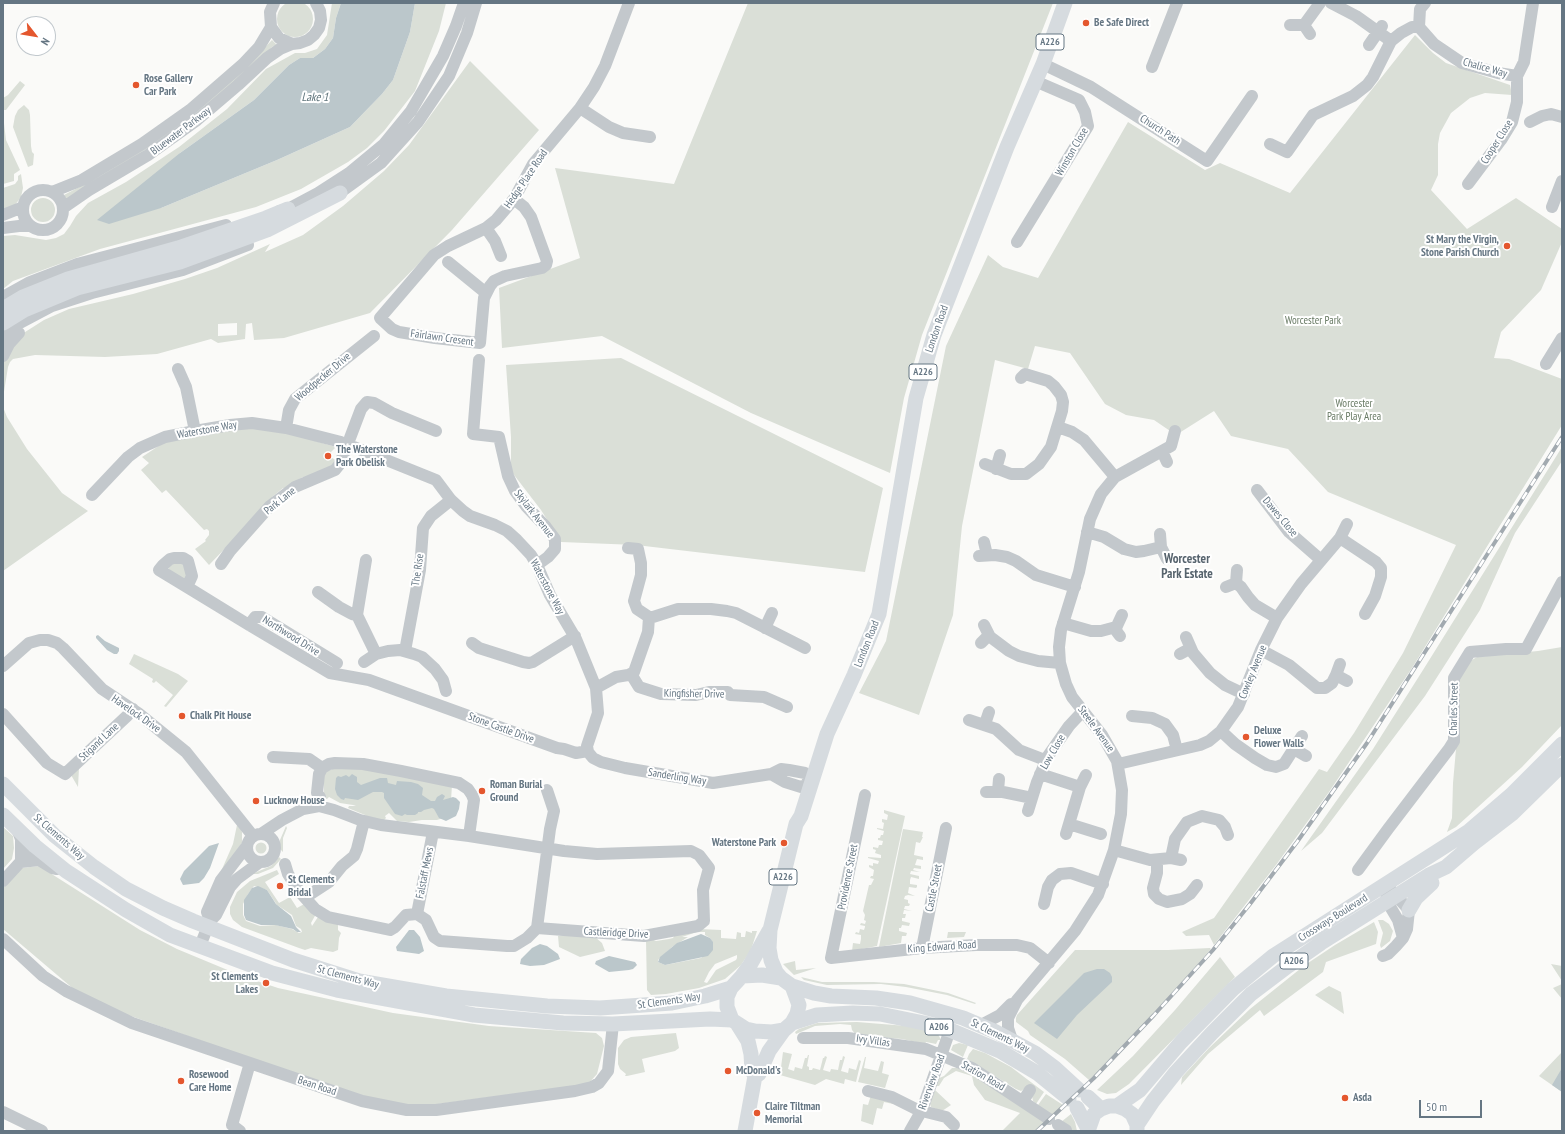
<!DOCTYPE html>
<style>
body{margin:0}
#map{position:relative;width:1565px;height:1134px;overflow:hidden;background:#fafaf8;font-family:"PT Sans Narrow",sans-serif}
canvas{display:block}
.frame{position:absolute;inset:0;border:4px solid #657683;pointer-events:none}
.north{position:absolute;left:16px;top:16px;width:40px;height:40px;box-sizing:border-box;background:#fff;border:1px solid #c1c8cd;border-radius:50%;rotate:121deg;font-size:11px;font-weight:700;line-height:16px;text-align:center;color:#657683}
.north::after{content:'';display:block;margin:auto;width:14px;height:18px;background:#e4572e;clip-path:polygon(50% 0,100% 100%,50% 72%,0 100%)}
.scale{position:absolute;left:1419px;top:1100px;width:63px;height:18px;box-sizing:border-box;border:2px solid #657683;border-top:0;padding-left:5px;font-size:12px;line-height:14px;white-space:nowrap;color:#657683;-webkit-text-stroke:3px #fff;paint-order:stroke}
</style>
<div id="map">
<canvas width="1565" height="1134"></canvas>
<div class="frame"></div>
<div class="north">N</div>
<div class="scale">50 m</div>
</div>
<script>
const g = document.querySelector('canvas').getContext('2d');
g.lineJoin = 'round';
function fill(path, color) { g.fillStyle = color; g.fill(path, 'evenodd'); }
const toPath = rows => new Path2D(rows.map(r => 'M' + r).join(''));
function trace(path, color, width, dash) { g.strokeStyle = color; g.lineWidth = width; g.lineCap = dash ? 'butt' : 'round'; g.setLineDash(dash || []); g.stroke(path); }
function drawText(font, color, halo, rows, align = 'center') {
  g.font = font + ' "PT Sans Narrow",sans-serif'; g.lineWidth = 4; g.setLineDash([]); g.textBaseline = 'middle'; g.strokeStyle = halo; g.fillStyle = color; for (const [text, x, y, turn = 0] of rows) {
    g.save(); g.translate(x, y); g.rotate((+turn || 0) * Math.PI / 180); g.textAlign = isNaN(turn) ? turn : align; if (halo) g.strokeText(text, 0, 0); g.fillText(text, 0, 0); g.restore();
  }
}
fill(toPath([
 '277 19a18 18 0 1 1 36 0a18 18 0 1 1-36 0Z',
 [332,3,341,3,336,18,333,38,325,49,313,58,300,58,289,65,254,100,180,153,161,208,277,160,350,127,382,94,393,80,410,32,415,3,446,3,439,31,415,91,384,131,367,148,348,162,301,189,256,207,100,249,13,281,3,289,3,236,15,235,46,240,56,238,64,234,70,226,76,216,88,203,126,182,179,147,227,109,266,69,295,53,305,53,317,49,327,35],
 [748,3,1053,3,922,335,904,398,890,473,751,413,602,336,502,348,499,288,580,258,555,168,674,184],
 [1415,35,1433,53,1446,63,1510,85,1512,95,1485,93,1470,98,1451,113,1440,133,1438,144,1438,175,1431,190,1467,229,1516,198,1562,229,1562,242,1541,290,1501,332,1494,358,1509,359,1562,379,1562,425,1412,668,1329,792,1276,865,1214,945,1209,935,1186,936,1182,932,1214,918,1319,769,1327,772,1354,733,1403,653,1456,545,1328,492,1288,449,1231,436,1214,411,1176,435,1154,420,1126,415,1105,404,1070,353,1035,346,1028,369,995,360,962,526,953,615,919,715,859,693,886,641,946,346,988,255,1003,267,1038,278,1128,122,1205,170,1220,163,1290,193],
 [272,40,277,45,272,47,232,85,185,124,67,200,64,195,102,175,150,145,238,75],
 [470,61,539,130,452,230,370,313,284,338,254,340,252,323,246,324,245,339,218,343,211,339,157,354,105,357,35,355,13,359,10,362,8,367,3,398,3,365,6,356,22,334,44,320,69,309,133,294,185,279,217,268,270,244,265,252,303,235,343,206,384,171,409,145],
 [237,323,237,335,218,336,218,324],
 [20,81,25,85,6,110,3,110,3,98,8,95],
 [24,105,29,110,30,115,31,146,32,152,34,154,33,165,28,167,13,127,15,116,18,110],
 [4,123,6,140,20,170,14,174,14,181,3,184,3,124],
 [21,174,23,188,21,197,15,205,3,211,3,188,15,184,18,180,18,176],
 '31 210a12 12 0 1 1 24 0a12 12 0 1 1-24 0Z',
 [621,358,883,488,865,572,636,545,561,542,541,510,511,471,511,437,506,365],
 [3,407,7,417,27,449,62,493,88,511,3,571],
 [243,427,281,431,336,447,331,452,332,458,338,461,337,464,307,478,303,477,290,484,287,489,283,488,272,497,272,500,209,565,195,549,206,541,205,540,209,535,209,531,207,529,204,530,166,490,162,493,141,470,149,463,142,457,163,443],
 [1562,447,1562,461,1515,533,1480,610,1425,696,1322,833,1301,851,1373,749,1423,670],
 [177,560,188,569,185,580,170,571,168,567],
 [1562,647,1562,725,1522,767,1456,827,1447,832,1452,818,1453,783,1456,749,1456,681,1465,664,1477,657,1538,651],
 [134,654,178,674,188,681,166,707,164,706,173,695,156,681,154,683,152,682,153,679,129,664],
 [347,764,452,785,450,816,437,820,422,820,409,822,397,821,389,813,385,816,386,818,383,821,367,818,365,815,348,808,349,806,356,806,353,805,340,803,329,797,327,799,324,799,324,772],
 [79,768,78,787,71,775],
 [884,810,905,816,877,946,852,951,853,943,860,944,861,939,861,935,855,934,856,932,859,933,860,929,864,930,865,927,865,926,860,925,861,923,865,924,866,921,864,920,865,915,863,911,869,885,871,885,874,879,870,878,871,876,873,876,874,870,869,867,869,865,873,866,873,863,878,864,879,861,868,858,868,857,881,858,881,855,875,853,876,850,873,849,873,847,878,848,879,845,882,845,883,841,878,840,878,838,880,838,881,835,883,835,884,831,877,829,877,828,883,829,884,823,882,822,882,819,887,820,888,815,884,813],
 [239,823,242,832,242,843,219,876,233,844,237,825],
 [286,826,287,828,283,838,283,852,280,849,280,840],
 [3,827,13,836,14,848,12,859,3,869],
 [903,829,923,832,922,837,923,837,920,843,916,842,914,855,923,857,923,860,917,859,915,865,921,866,921,869,914,868,913,870,920,872,911,871,910,874,919,876,919,879,911,877,910,880,910,884,917,885,917,887,916,888,909,887,908,893,915,896,908,895,905,896,904,899,908,900,908,903,910,904,909,906,905,906,904,909,912,911,904,910,903,914,906,914,905,918,902,918,902,921,910,923,909,926,902,925,901,928,899,928,899,931,907,933,906,936,902,936,901,943,879,947],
 '255.5 848a5.5 5.5 0 1 1 11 0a5.5 5.5 0 1 1-11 0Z',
 [279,857,281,859,273,868,258,874,252,874,271,866],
 [39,866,140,930,177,949,242,976,278,988,393,1013,489,1026,596,1033,602,1038,604,1046,597,1074,588,1084,416,1107,367,1099,128,1015,83,997,3,929,3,888,22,868],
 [277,870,279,874,265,882,279,903,290,897,297,908,306,903,316,914,311,923,312,926,318,917,338,924,338,930,341,933,339,938,338,950,333,952,311,948,305,950,299,948,242,927,233,920,230,914,230,907,237,892,250,881],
 [254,886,267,890,277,905,292,915,296,926,301,929,302,932,299,933,292,929,276,925,260,926,246,921,243,915,243,904,248,894],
 [1378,920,1383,920,1389,924,1393,931,1390,941,1381,948,1380,945,1383,933],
 [1374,922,1378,932,1376,944,1326,962,1323,972,1264,1016,1260,1010,1208,1054,1181,1085,1182,1077,1209,1048,1250,1009,1305,965,1335,945],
 [699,929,721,930,721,938,736,939,737,932,741,933,741,937,745,937,746,931,752,933,752,931,757,931,751,950,741,965,725,979,699,988,666,994,651,995,647,990,646,940,651,939,656,941,669,939,673,938,676,933],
 [697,932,705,932,705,935,710,938,713,943,713,949,701,958,665,965,658,962,658,960,672,947,688,937,682,937],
 [737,955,737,958,736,960,716,970,707,983,704,982,709,972,715,964],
 [948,932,966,932,964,937,947,938],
 [571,935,595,937,602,943,605,951,580,957,559,947,558,936],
 [1210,948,1211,949,1167,999,1102,1069,1089,1080,1065,1059,1030,1035,1028,1031,1016,1022,1016,1018,1017,1015,1075,950,1168,950],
 [1220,957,1235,977,1129,1084,1116,1093,1107,1094,1097,1090,1133,1056,1175,1010],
 [795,961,796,970,816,968,794,975,783,964],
 [1551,964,1562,966,1562,981],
 [801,977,822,982,874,982,904,984,948,993,976,1003,975,1004,947,995,906,987,881,984,827,985,804,980],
 [1562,984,1562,999,1553,988],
 [1329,986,1341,992,1344,1014,1315,995],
 [857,1022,919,1027,937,1032,941,1040,938,1040,936,1044,926,1042,925,1044,902,1039,856,1035,852,1030,851,1025,840,1024,815,1026,796,1034,795,1032,799,1029,817,1023],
 [676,1033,679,1048,675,1051,642,1059,645,1072,627,1076,625,1076,626,1074,620,1069,618,1064,618,1048,624,1040,631,1037],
 [959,1043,968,1045,963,1057,951,1050,953,1045],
 [973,1049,985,1053,1011,1067,1044,1092,1036,1104,1033,1101,1032,1096,1024,1089,1021,1091,1016,1089,967,1059,969,1054],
 [783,1052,792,1054,788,1069,794,1071,795,1067,802,1069,805,1058,807,1058,808,1055,809,1055,807,1066,809,1067,809,1070,812,1070,813,1068,820,1070,823,1058,824,1058,825,1056,827,1057,823,1070,830,1072,831,1069,838,1070,840,1060,842,1060,843,1056,845,1057,841,1071,848,1073,849,1068,856,1070,859,1060,861,1061,856,1082,845,1079,844,1084,826,1079,815,1085,780,1075],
 [1562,1052,1562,1092,1539,1076],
 [865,1057,866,1057,864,1068,878,1071,881,1061,884,1062,882,1073,889,1075,885,1088,858,1082],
 [952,1068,957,1068,973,1075,1045,1122,1035,1131,1002,1131,1020,1113,985,1100,974,1085,972,1076,956,1071,944,1078,939,1086,934,1086,937,1079,944,1076],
 [935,1090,951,1105,942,1111,931,1107,930,1104],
 [1046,1094,1063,1105,1052,1116,1038,1105],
 [871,1095,894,1101,893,1104,884,1102,882,1109,877,1108,873,1125,861,1121,863,1104,868,1105],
 [1071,1114,1075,1122,1077,1131,1069,1131,1061,1122]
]), '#dadfd7');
fill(toPath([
 [341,3,415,3,410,32,393,80,382,94,350,127,277,160,161,208,109,224,97,220,180,153,254,100,289,65,300,58,313,58,325,49,333,38,336,18],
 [98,635,105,641,119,648,119,651,117,654,114,654,107,650,96,638,96,636],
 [352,774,357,777,357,782,361,785,380,778,387,778,388,783,396,785,397,781,411,782,418,784,423,788,422,795,431,801,435,801,437,797,442,794,445,796,443,800,453,797,456,798,460,802,459,809,456,816,446,821,439,818,434,809,432,808,424,810,421,812,418,812,418,813,415,815,407,815,405,814,402,816,395,814,384,798,384,793,382,792,373,792,358,800,345,798,344,800,341,799,337,795,335,789,336,778,338,776,341,777,346,775,349,777],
 [219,843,210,868,204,878,199,883,183,885,180,879,184,871,209,846],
 [258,886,267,890,276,904,291,916,296,927,301,932,297,932,293,929,275,925,261,925,246,920,244,915,244,900,252,888],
 [409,930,414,930,420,937,424,951,419,954,397,951,396,947],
 [701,934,710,938,713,942,713,950,708,956,665,965,658,962,660,957,677,943],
 [540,944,547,946,558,954,560,959,544,965,530,966,520,964,521,959,532,948],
 [609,956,635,962,637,965,633,969,629,970,609,972,595,964,596,961],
 [1097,969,1104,969,1110,973,1112,977,1112,982,1077,1015,1057,1039,1034,1023,1084,973],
 [1562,1068,1562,1092,1552,1085]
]), '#bbc7cb');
trace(toPath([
 [274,3,270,12,271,27,279,38,292,44,300,43,308,40,314,35,319,28,321,20,320,11,316,3],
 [1331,3,1356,16,1391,41],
 [1425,3,1420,9,1419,27,1434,44,1462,63,1498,73,1517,76],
 [1290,25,1304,25],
 [1310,34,1304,25,1320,3],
 [1369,45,1382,26],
 [1043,64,1091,87,1207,161,1252,96],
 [1152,67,1177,3],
 [580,108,609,127,623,133,650,137],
 [1530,122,1542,116,1551,114,1562,117],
 [1270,144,1287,152,1313,115,1353,96,1367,85,1373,77,1391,41,1401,33,1412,27,1419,27],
 [1468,184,1501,140,1512,122,1517,102,1517,76,1524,62,1533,3],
 '23 210a20 20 0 1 1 40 0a20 20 0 1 1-40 0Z',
 [52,192,82,180,142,144,190,110,243,64,259,47,271,27],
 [334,197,381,163,418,122,449,76,467,33,476,3],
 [514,199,524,207,531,217,547,261,546,265,542,268,505,276,494,281,490,286,484,298,480,343,435,338,399,332,392,329,380,318,434,255,448,246,486,228,496,220,514,199,533,164,580,108,594,87,605,66,629,3],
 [1552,207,1562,181],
 [63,208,89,190,148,155,197,120,238,85,267,58,280,49,292,44],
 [279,211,288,209,318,193,349,173,384,144,411,111,443,56,456,26,464,3],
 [3,215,23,207],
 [3,228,19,226,31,226],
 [486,228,495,241,501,256],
 [1017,242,1088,126,1085,112,1079,100,1035,81],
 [448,262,486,293],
 [3,297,30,282,77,264,226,225],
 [3,339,18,324,52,306,92,293,183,270,248,245],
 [3,356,9,344,19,333],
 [479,360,473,434,499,437,508,476,515,491,526,506,546,527,555,539,555,549,548,557,537,565],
 [1546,364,1562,338],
 [178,369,186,387,195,431],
 [1058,427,1072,432,1084,440,1115,477],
 [286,428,289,410,295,399,374,336],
 [350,438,361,409,367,402,374,403,392,413,436,431],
 [354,447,436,480,451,500,463,511,470,516,495,525,507,531,517,540,531,555,537,565,550,595,576,639,596,688,598,713,587,746,588,752,593,758,601,762,625,768,713,783,771,774,781,769,789,770,805,773,811,783,801,787,785,782,771,774],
 [1162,451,1167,462],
 [985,464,1011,474,1026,474,1039,464,1051,447,1062,411,1063,402,1061,395,1054,386,1048,381,1025,374,1021,378],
 [996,469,1000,455],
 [1257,490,1289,532,1321,560],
 [92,495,128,457,140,448,165,437,195,431,230,425,252,423,286,428,341,442],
 [1087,532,1104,537,1124,549,1136,552,1144,551,1161,547,1160,534],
 [1340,538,1376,562,1381,568,1381,577,1375,596,1365,614],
 [984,542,987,555],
 [1161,547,1167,559],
 [979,556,995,555,1007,557,1016,561,1036,575,1075,587],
 [221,564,230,551,270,506,295,487,335,470,339,465,345,451],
 [1236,583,1241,587,1248,597,1255,605,1277,618],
 [187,587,192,576,188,561,183,558,174,558,170,559,163,565,159,570,187,587,249,625,330,673,369,680,557,748,564,749,576,753,588,751],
 [1226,587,1236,583,1237,570],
 [318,592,339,607,352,614,357,615,376,654],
 [357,615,366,560],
 [649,617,653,617,678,609,711,609,727,611,736,613,805,648],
 [1063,623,1091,631,1101,631,1116,627],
 [249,625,255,617,262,617,337,663],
 [765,628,772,613],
 [989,636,1009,651,1019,656,1038,661,1060,663],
 [1120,636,1117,632,1116,628,1122,615],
 [1186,637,1193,653,1210,673,1225,685,1244,694],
 [472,643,479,648,523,662,529,663,533,662,575,636],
 [981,643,989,635,984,625],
 [1261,650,1289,665,1317,688,1325,688,1332,683,1336,675,1340,664],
 [405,651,420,570,423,528,431,516,451,500],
 [1180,654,1191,648],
 [364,662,376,654,388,651,400,650,414,654,422,657,435,669,443,680,446,691],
 [3,666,29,643,40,640,48,640,57,643,63,648,102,689,138,713,186,752,253,836],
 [631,674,639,687,661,694,696,695,709,692,728,692,730,695,764,697,787,707],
 [1336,675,1347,681],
 [596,688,616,677,628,675,634,672,648,632,649,617,637,609,634,601,641,575,641,563,638,549,628,548],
 [3,714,47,763,65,774,127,716,133,709],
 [1132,716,1152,718,1165,724,1173,735,1177,750],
 [969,720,996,729,1019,750,1045,760],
 [985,724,989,712],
 [1221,731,1235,744,1255,758,1267,765,1276,767,1284,764,1302,736],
 [1294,749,1306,756],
 [273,757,309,759,322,768],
 [1118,764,1200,745,1209,741,1221,731,1238,707,1261,650,1277,618,1301,584,1340,538,1347,524],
 [1040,774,1080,787],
 [998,791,999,779],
 [986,792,1003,792,1032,798],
 [865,795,831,958,922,948,976,945,1017,945,1030,948,1049,963],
 [319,806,320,797,317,793,319,774,322,768,329,764,335,763,363,764,401,771,459,783,468,789,472,795,474,800,469,836],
 [1028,811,1037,782,1048,756,1069,726,1083,711],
 [1069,824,1101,834],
 [17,829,21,839,21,862],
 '247 848a14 14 0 1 1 28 0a14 14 0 1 1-28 0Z',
 [261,834,282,820,303,809,319,806,334,810,360,820,381,825,469,836,564,851,597,854,691,851,699,855,709,868,703,890,704,921,698,926,644,936,537,928,527,938,514,946,507,946,440,941,434,937,426,920,417,914,406,915,395,927,390,930,328,917,315,909,299,891,288,874,285,864],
 [1066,834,1080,787,1086,775],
 [1114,850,1150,860,1171,858,1181,860],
 [1171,858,1175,839,1187,822,1202,816,1219,820,1225,827,1228,835],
 [1157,860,1157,873,1153,888,1154,894,1159,899,1167,902,1182,899,1190,894,1197,885],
 [21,862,39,860,52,868,57,869],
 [1358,870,1388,829,1449,749,1454,741,1454,678,1470,652,1506,649,1526,649,1562,582],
 [3,881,35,846],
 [1386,893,1388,903,1398,920,1403,938],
 [306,897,329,882,342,866,354,856,357,849,364,821],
 [1044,904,1048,887,1052,880,1060,874,1071,873,1103,884],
 [417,914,433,832],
 [210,921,207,912,221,880,246,847],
 [537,928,550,829,554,811,547,790],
 [3,939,43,976,66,991,132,1023,362,1101,407,1110,436,1110,575,1091,592,1087,599,1083,608,1071,613,1024],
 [200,946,210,921,216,915,230,887,237,879,260,862],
 [922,948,946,828],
 [1383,956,1388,954,1396,946,1403,938,1407,929,1409,910,1391,890],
 [981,1025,1000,1015,1011,1004],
 [803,1038,848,1038,926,1049,972,1068,1049,1119],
 [1012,1040,1008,1028,1008,1018,1017,1000,1075,931,1098,895,1114,850,1121,814,1122,790,1117,761,1102,735,1072,697,1066,684,1060,663,1059,647,1061,630,1079,572,1090,519,1101,494,1115,477,1171,446,1175,431],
 [868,1091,892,1097,918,1110,946,1117,954,1125],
 [1023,1101,1030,1090],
 [3,1112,42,1131],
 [1058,1125,1066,1130],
 [240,1131,232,1125,250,1063],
 [910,1131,922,1110,950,1030]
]), '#c3c8cc', 12);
trace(toPath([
 [3,309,23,297,68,279,178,248,266,218,288,209],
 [3,323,24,310,77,288,180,262,267,230,340,193],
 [3,784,55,836,94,867,126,889,163,908,193,921,293,960,359,981,446,996,547,1006,600,1008,672,1003,705,996,731,988],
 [3,815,35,846,66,871,126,910,170,935,272,973,337,990,474,1015,563,1023,613,1024,710,1019,732,1020],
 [1409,910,1416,898,1432,883],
 [742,976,762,975,781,978,792,986,799,1005,797,1014,792,1023,784,1030,772,1032,755,1031,746,1029,732,1020,727,1007,727,997,731,988,742,976,750,965,769,931],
 [781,978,776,972,771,960,769,948,770,930,796,824,801,816,827,734,854,675,879,614,916,398,934,335,1007,147,1043,64,1065,3],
 [792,986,814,993,831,996,876,998,910,1003,963,1018,996,1032,1035,1053,1055,1068,1079,1090],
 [792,1023,817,1015,853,1013,880,1014,924,1023,950,1030,1000,1051,1037,1073,1069,1099],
 [738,1025,748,1041,751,1054,752,1071,755,1076],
 [1088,1097,1101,1109],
 [1117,1106,1140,1090,1181,1042,1233,989,1273,956,1469,831,1511,795,1562,744],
 [1077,1108,1088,1129],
 [1137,1125,1153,1101,1176,1072,1212,1033,1251,994,1288,966,1321,943,1429,875,1446,867,1474,843,1513,813,1562,765],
 [745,1131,755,1076,759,1074,769,1051,784,1030],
 [1088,1131,1094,1114,1101,1109,1109,1106,1117,1106,1125,1109,1132,1114,1137,1125,1137,1131]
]), '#d6dbdf', 15);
const rail = toPath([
 [1037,1131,1094,1078,1154,1015,1213,950,1250,904,1297,842,1367,743,1562,437]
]);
trace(rail, '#a2aab0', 4);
trace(rail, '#fff', 2.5, [8]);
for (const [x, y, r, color] of [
 [1086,23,4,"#e4572e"],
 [136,85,4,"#e4572e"],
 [1507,246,4,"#e4572e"],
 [328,456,4,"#e4572e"],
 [182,716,4,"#e4572e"],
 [1246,737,4,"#e4572e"],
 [482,791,4,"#e4572e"],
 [256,801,4,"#e4572e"],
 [784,843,4,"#e4572e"],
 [280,886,4,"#e4572e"],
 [266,983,4,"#e4572e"],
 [728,1071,4,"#e4572e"],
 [181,1081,4,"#e4572e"],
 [1345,1098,4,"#e4572e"],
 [757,1113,4,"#e4572e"]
]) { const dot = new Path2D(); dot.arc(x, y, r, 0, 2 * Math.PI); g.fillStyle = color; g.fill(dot); trace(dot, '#fff', 1.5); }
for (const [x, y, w] of [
 [1050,42,28],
 [923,372,28],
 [783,877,28],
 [1294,961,28],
 [939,1027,28]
]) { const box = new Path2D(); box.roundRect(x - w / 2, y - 8, w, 16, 3); g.fillStyle = '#fff'; g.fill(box); trace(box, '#657683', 1); }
drawText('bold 10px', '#657683', null, [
 ["A226",1050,42],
 ["A226",923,372],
 ["A226",783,877],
 ["A206",1294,961],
 ["A206",939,1027]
]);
drawText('bold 11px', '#657683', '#fff', [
 ["Be Safe Direct",1094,23],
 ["Rose Gallery",144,79],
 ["Car Park",144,92],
 ["St Mary the Virgin,",1499,240,"right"],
 ["Stone Parish Church",1499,253,"right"],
 ["The Waterstone",336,450],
 ["Park Obelisk",336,463],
 ["Chalk Pit House",190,716],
 ["Deluxe",1254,731],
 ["Flower Walls",1254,744],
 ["Roman Burial",490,785],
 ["Ground",490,798],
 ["Lucknow House",264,801],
 ["Waterstone Park",776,843,"right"],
 ["St Clements",288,880],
 ["Bridal",288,893],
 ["St Clements",258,977,"right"],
 ["Lakes",258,990,"right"],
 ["McDonald's",736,1071],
 ["Rosewood",189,1075],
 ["Care Home",189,1088],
 ["Asda",1353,1098],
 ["Claire Tiltman",765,1107],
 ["Memorial",765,1120]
], 'left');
drawText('11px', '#657683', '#fff', [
 ["Chalice Way",1485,68,16],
 ["Church Path",1160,130,33],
 ["Bluewater Parkway",181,131,-37],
 ["Cooper Close",1497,142,-58],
 ["Winston Close",1072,152,-60],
 ["Hedge Place Road",526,179,-56],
 ["London Road",937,329,-71],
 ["Fairlawn Cresent",442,338,8],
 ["Woodpecker Drive",323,377,-40],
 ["Waterstone Way",207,430,-10],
 ["Park Lane",280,501,-39],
 ["Skylark Avenue",534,514,52],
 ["Dawes Close",1280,517,50],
 ["The Rise",418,570,-82],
 ["Waterstone Way",547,587,62],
 ["Northwood Drive",291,636,32],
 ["London Road",867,644,-68],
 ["Cowley Avenue",1253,672,-68],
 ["Kingfisher Drive",694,694,1],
 ["Charles Street",1454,709,-89],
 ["Havelock Drive",136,714,35],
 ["Stone Castle Drive",501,728,20],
 ["Steele Avenue",1096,729,54],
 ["Stigand Lane",99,742,-43],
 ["Low Close",1053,752,-60],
 ["Sanderling Way",677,777,9],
 ["St Clements Way",59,837,41],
 ["Falstaff Mews",425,873,-79],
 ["Providence Street",848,877,-79],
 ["Castle Street",934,888,-79],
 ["Crossways Boulevard",1333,918,-32],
 ["Castleridge Drive",616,933,3],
 ["King Edward Road",942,947,-4],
 ["St Clements Way",348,977,15],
 ["St Clements Way",669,1001,-8],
 ["St Clements Way",1000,1036,26],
 ["Ivy Villas",873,1041,8],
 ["Station Road",983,1076,30],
 ["Riverview Road",932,1082,-70],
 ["Bean Road",317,1086,18]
]);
drawText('11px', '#687a64', '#fff', [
 ["Worcester Park",1313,321],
 ["Worcester",1354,404],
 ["Park Play Area",1354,417]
]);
drawText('italic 12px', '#60757c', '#fff', [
 ["Lake 1",315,98]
]);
drawText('bold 13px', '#57646e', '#fff', [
 ["Worcester",1187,559],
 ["Park Estate",1187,574]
]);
</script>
